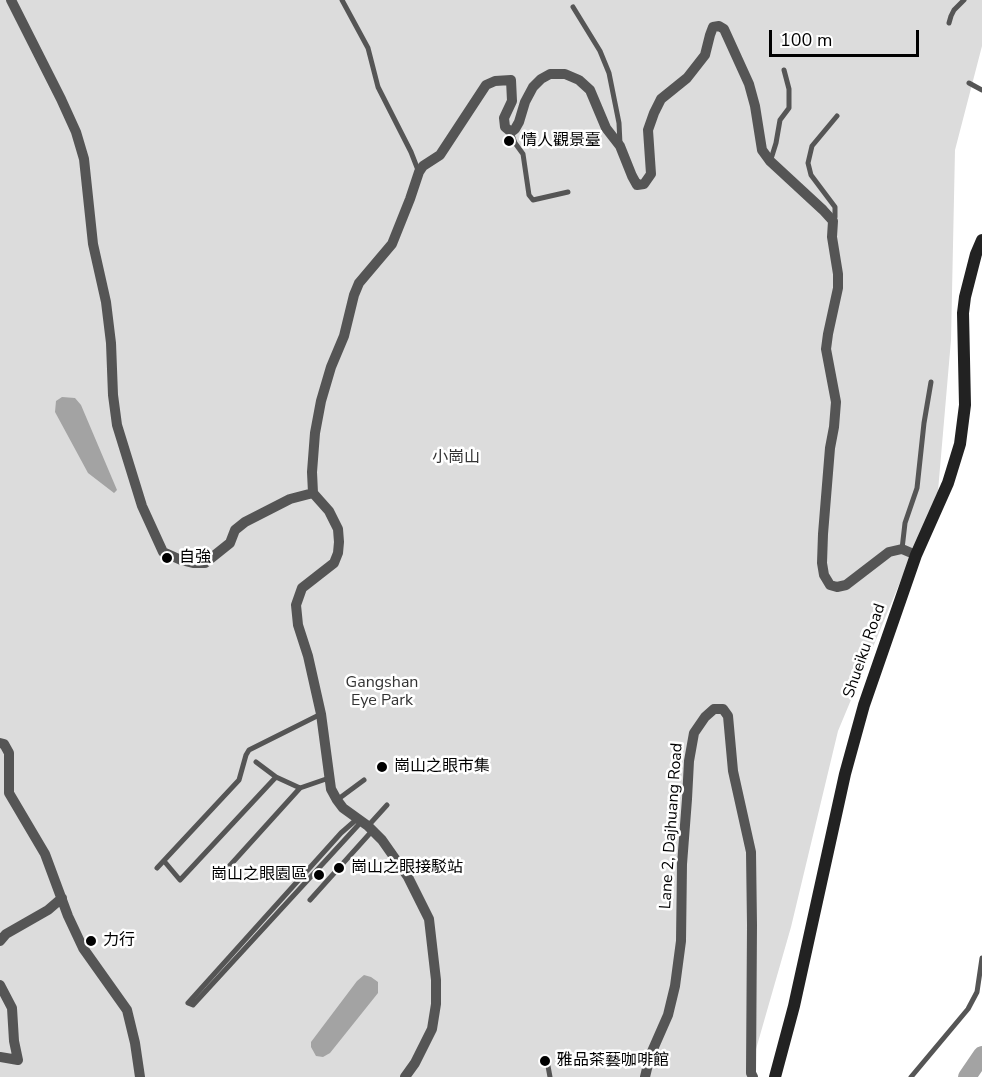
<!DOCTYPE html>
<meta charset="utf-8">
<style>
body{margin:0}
#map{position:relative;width:982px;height:1077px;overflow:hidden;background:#fff;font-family:"Nunito Sans",sans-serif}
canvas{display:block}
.scale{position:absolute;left:769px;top:30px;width:150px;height:27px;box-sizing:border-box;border:3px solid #000;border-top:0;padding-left:8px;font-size:18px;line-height:21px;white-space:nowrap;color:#000;-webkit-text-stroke:4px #fff;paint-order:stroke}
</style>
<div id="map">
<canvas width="982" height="1077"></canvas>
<div class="scale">100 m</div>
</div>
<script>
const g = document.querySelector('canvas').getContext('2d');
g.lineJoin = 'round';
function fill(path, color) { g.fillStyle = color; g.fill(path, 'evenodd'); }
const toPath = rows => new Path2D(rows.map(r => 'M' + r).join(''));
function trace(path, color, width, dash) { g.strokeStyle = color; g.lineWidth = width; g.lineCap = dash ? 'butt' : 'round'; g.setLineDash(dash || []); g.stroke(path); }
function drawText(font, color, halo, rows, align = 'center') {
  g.font = font + ' "Nunito Sans","Noto Sans TC",sans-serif'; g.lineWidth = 5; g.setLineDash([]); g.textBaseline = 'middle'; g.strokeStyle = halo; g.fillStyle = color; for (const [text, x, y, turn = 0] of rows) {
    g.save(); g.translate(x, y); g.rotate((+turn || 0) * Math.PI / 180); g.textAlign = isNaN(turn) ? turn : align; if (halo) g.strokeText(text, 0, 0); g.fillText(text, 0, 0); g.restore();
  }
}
fill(toPath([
 [0,0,982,0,982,46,955,150,951,340,938,491,838,731,791,927,748,1077,0,1077]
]), '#dcdcdc');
fill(toPath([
 [62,397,75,398,81,405,117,490,114,493,88,473,55,412,56,401],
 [364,975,371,977,378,982,378,993,330,1053,323,1057,316,1056,311,1047,311,1042,357,981]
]), '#a3a3a3');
trace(toPath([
 [967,1077,982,1055]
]), '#a3a3a3', 18);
trace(toPath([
 [342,0,368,48,378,87,411,152,418,170],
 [573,7,600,51,609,73,619,123,620,144],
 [949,23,951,16,954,10,964,0],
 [969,83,982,90],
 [511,132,515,143,523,154,529,195,533,200,568,192],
 [771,159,776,143,780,120,789,108,789,89,784,70],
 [833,220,835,217,835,207,811,175,808,163,812,146,837,116],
 [902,549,905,523,917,488,924,423,931,382],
 [256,762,276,777,300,788,329,778],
 [337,800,364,780],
 [368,826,387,805],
 [164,861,180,880,276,777],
 [157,868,239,780,246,755,249,750,321,714],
 [224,872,300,788],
 [310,900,372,831],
 [188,1003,193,1005,362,821],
 [188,1003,341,833,357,819],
 [548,1066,550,1077],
 [911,1077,968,1009,977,992,982,958]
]), '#555', 5);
trace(toPath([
 [11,0,61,99,76,132,84,159,93,244,106,302,111,343,113,395,117,425,142,506,163,552,181,560,193,563,205,563,230,543,235,530,245,522,290,499,313,493],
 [0,743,4,744,9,753,9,793,45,854,68,916,83,948,127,1010,135,1043,140,1077],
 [0,941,6,934,48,910,62,898],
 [0,985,12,1008,14,1041,18,1060,0,1057],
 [405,1077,415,1063,432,1029,436,1004,436,980,429,919,408,877,382,840,368,826,343,808,337,800,331,789,321,714,308,656,298,625,296,605,302,588,334,563,338,553,339,542,338,529,329,511,313,493,312,472,315,433,321,401,331,367,344,336,354,295,359,283,392,244,410,199,419,172,423,166,440,155,486,85,495,81,511,80,512,101,504,118,505,127,511,132,515,129,519,122,525,102,533,87,541,79,550,74,565,74,579,80,590,90,606,128,620,146,632,176,637,185,644,184,651,174,648,130,654,113,661,99,687,78,705,55,710,35,713,27,719,26,724,29,749,84,755,106,762,150,770,161,823,210,833,221,832,237,838,274,838,288,828,334,826,349,836,402,834,427,830,448,823,534,822,563,824,575,830,585,837,587,846,585,889,552,902,549,916,555],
 [645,1077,650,1056,668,1015,675,986,681,941,682,864,687,799,689,761,694,733,705,717,714,709,723,709,728,716,733,771,751,852,752,925,751,1073,753,1077]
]), '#555', 10);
trace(toPath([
 [775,1077,794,1006,845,774,864,705,916,555,948,483,960,444,965,405,963,313,965,297,976,254,982,240]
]), '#222', 12);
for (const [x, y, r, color] of [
 [509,141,6,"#000"],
 [167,558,6,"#000"],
 [382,767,6,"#000"],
 [339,868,6,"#000"],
 [319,875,6,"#000"],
 [91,941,6,"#000"],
 [545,1061,6,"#000"]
]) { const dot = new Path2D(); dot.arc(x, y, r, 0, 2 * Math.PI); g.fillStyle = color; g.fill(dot); trace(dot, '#fff', 2); }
drawText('16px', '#000', '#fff', [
 ["情人觀景臺",521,141],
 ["自強",179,558],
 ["崗山之眼市集",394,767],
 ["崗山之眼接駁站",351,868],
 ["崗山之眼園區",307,875,"right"],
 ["力行",103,941],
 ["雅品茶藝咖啡館",557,1061]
], 'left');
drawText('16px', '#333', '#fff', [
 ["小崗山",456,458],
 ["Gangshan",382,683],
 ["Eye Park",382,701]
]);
drawText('16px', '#000', '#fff', [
 ["Shueiku Road",865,651,-71],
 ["Lane 2, Dajhuang Road",672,826,-86]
]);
</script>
